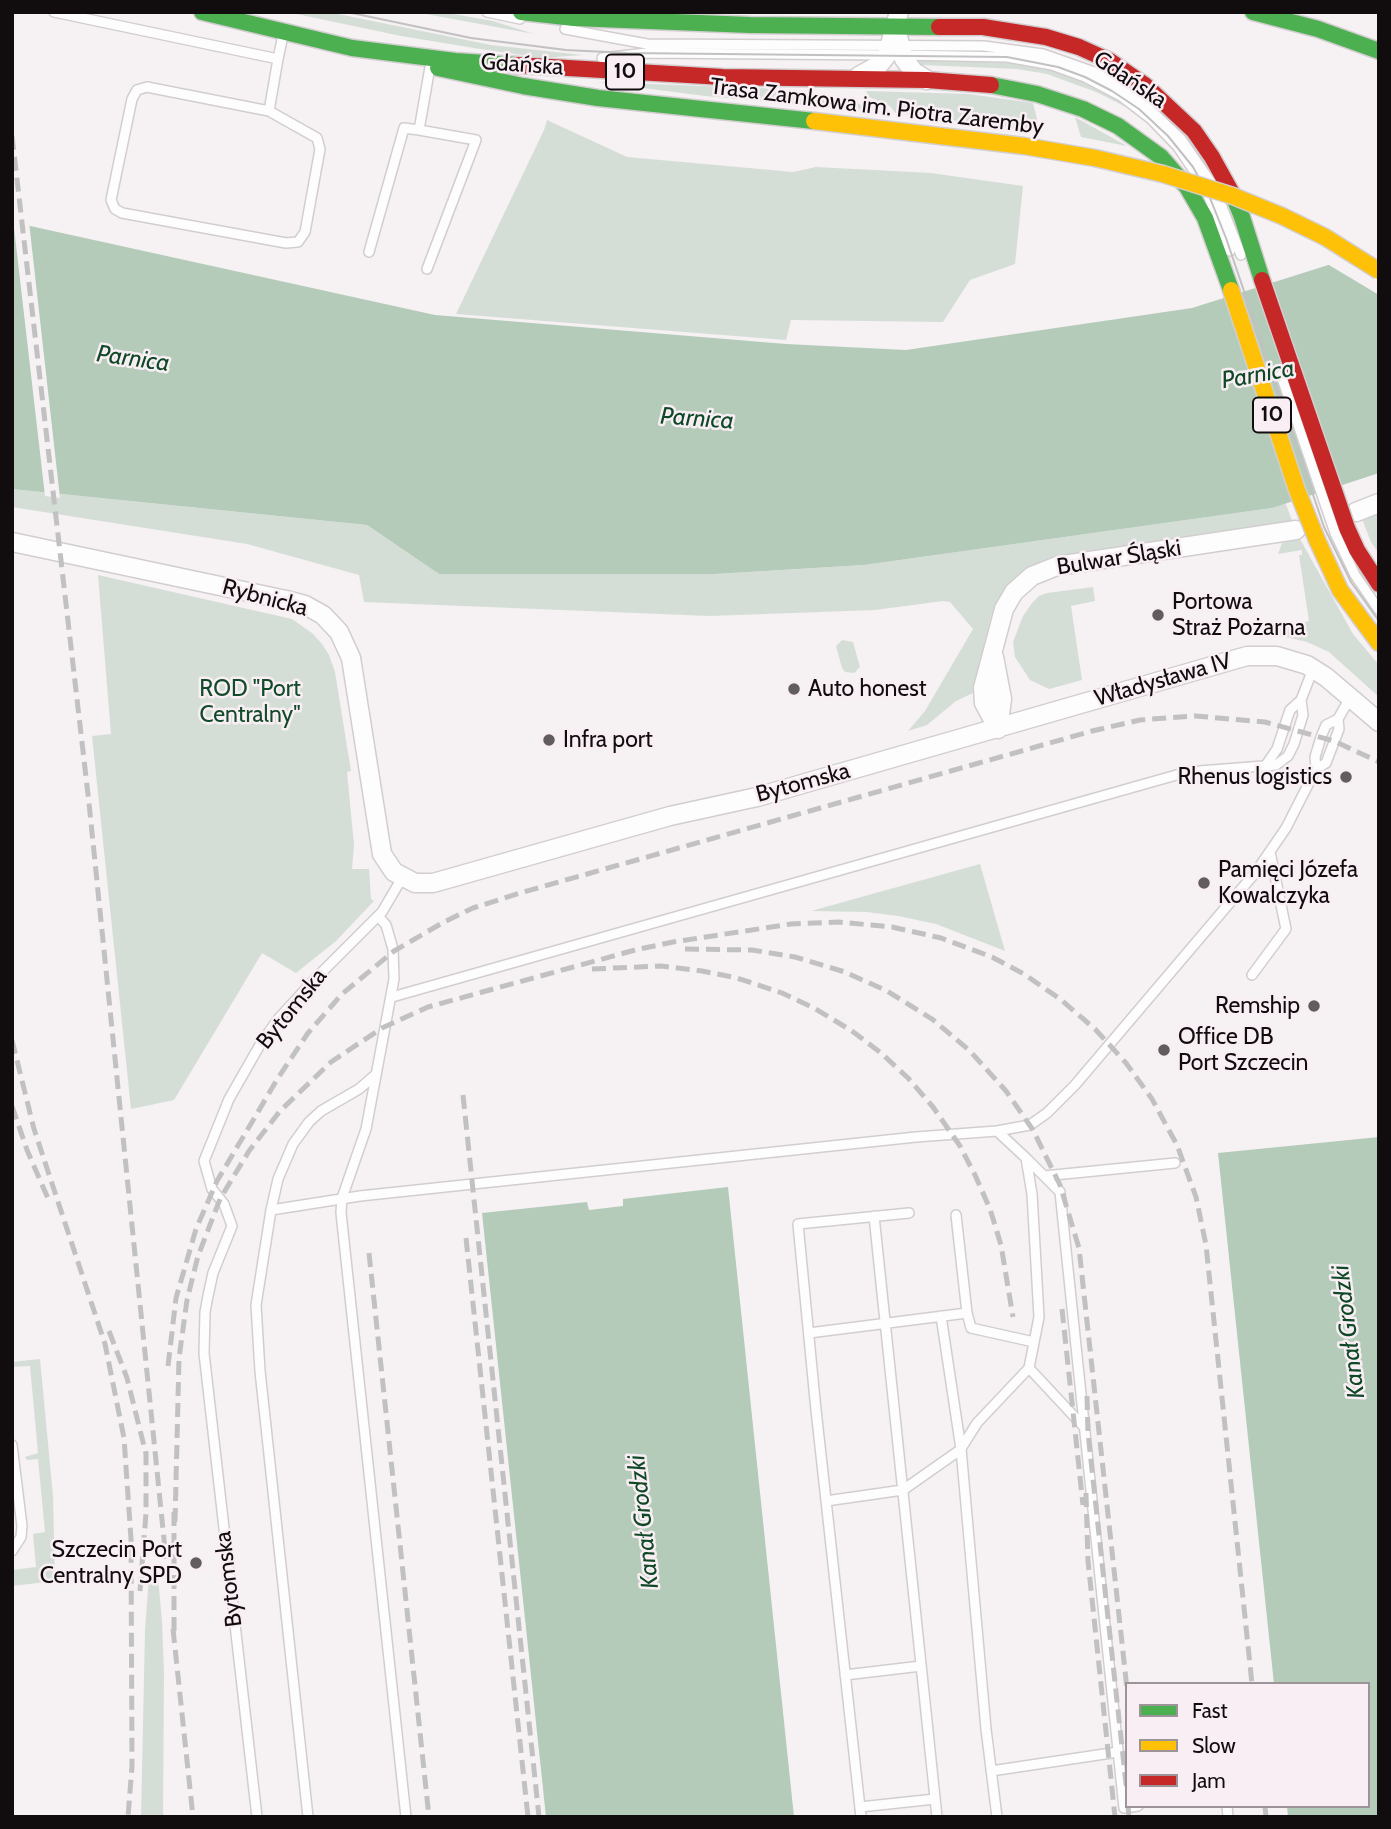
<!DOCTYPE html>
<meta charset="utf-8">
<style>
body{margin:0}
#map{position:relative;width:1391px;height:1829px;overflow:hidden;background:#f6f1f3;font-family:Cabin,sans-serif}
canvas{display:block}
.frame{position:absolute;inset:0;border:14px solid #110d0f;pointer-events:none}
.legend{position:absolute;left:1125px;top:1682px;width:245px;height:126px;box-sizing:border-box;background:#f9eef3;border:2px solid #9c9498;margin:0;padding:9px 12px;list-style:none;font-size:21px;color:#110d0f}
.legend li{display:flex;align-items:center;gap:14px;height:35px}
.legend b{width:35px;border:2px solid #9c9498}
</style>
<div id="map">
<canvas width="1391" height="1829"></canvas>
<div class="frame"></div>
<ul class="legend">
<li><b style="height:9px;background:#4caf50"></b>Fast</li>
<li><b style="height:9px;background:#ffc107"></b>Slow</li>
<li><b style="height:9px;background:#c62828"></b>Jam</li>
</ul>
</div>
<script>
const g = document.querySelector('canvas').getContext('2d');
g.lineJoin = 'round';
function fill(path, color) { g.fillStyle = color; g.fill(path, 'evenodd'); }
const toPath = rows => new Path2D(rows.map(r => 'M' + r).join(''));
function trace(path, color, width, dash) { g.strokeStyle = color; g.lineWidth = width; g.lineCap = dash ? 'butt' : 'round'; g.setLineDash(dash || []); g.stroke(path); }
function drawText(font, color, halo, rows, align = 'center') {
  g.font = font + ' Cabin,sans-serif'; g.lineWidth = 5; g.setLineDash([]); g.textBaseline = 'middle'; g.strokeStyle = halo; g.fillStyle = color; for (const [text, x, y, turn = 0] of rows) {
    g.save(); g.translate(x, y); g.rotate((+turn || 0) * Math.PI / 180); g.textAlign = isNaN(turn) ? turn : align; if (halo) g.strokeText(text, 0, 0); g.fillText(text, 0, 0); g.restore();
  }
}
fill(toPath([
 [287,12,328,12,491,45,583,55,543,58,480,49,401,36],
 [415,12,442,12,493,21,534,34],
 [913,58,990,59,1051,70,1092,85,1123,102,1132,110,1096,92,1047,74,1017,69,921,65,915,63],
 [597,82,784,89,784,95,853,98,859,104,875,111,705,96],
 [866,91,969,94,1033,103,1040,131,895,113,890,106,869,97],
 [1075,117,1127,146,1081,137],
 [547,120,627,157,793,172,816,167,931,173,1023,186,1015,264,970,280,943,322,791,320,786,340,456,314,544,130],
 [12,489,367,525,439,574,715,574,864,565,1272,508,1285,502,1293,523,1062,557,1044,560,1025,569,1007,586,990,620,975,692,956,701,927,725,908,731,925,711,973,629,950,602,943,601,875,610,710,616,364,602,359,575,247,544,12,507],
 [1379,513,1379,554,1371,542,1362,519],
 [1300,539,1353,634,1379,665,1379,697,1329,652,1307,642,1273,634,1274,631,1309,621,1299,555,1302,555,1302,550,1278,554,1282,543],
 [98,575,292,619,312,633,322,644,329,655,335,672,351,771,347,772,354,845,352,869,369,869,371,899,374,901,336,941,296,973,262,953,174,1100,131,1109,92,736,111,734],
 [1093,587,1095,601,1071,606,1082,680,1049,689,1030,680,1015,657,1013,642,1023,616,1032,603,1039,596,1047,593],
 [842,640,853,642,860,667,854,673,845,672,842,668,836,646],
 [980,864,1005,951,936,924,898,916,867,912,811,911],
 [40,1359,53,1496,55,1581,12,1586,12,1570,36,1567,33,1534,45,1532,38,1459,27,1460,25,1457,38,1453,30,1366,12,1367,12,1362],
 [149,1577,158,1577,162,1622,164,1673,163,1817,141,1817,145,1630]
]), '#d5ded6');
fill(toPath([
 [12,222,435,315,786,344,906,350,1192,308,1379,249,1379,473,1272,508,864,565,715,574,439,574,367,525,12,489],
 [1379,1137,1379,1817,1288,1817,1287,1806,1368,1806,1368,1684,1274,1684,1218,1153],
 [728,1187,794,1817,546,1817,482,1213,587,1202,589,1210,623,1206,623,1199]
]), '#b4cbba');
fill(toPath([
 [13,219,29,222,60,498,45,496],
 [1377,245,1379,295,1324,262]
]), '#f6f1f3');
const lane = toPath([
 [54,12,278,59,283,35],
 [487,12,520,19],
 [565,29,647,44,984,46,1043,54,1097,73,1140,100,1181,139,1212,184],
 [902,55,1007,57,1052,65,1085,77,1121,96,1151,119,1178,147,1200,180],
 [602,58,647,53,888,55],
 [269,111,317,138,320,149,305,232,298,242,286,243,122,213,115,209,111,200,132,99,137,90,147,87,269,111,278,59],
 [419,130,476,140,427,269],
 [1207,192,1230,251],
 [1218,197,1241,255],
 [369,252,404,128,419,130,430,67],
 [1335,533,1355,575,1379,610],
 [1338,719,1350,698],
 [1266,765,1277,749,1290,710,1301,700,1313,669],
 [378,916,386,925,393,949,394,979,366,1129,342,1198,341,1213,406,1817],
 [1252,975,1286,929,1270,852],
 [392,997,1187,772,1276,765,1288,756,1294,744,1303,715,1301,700],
 [1026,1158,1060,1192,1124,1808,1138,1806],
 [1044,1176,1175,1163],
 [271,1210,360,1196,916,1137,997,1131,1030,1125,1047,1113,1075,1085,1255,873,1286,828,1316,769,1326,763,1339,729,1338,719,1326,725,1321,737,1315,757,1316,769],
 [874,1216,937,1817],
 [967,1313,971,1328,1034,1342],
 [941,1316,961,1449,986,1729,997,1817],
 [809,1333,967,1313,956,1215],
 [1029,1368,1084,1427],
 [12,1445,22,1526,21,1537,12,1551],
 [826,1501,903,1490,960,1450,977,1423,1029,1368,1039,1317,1032,1194,1026,1158,997,1131],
 [845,1675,921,1666],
 [991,1771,1118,1752],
 [1227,1806,1228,1817],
 [860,1807,935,1799],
 [257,1817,204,1353,205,1312,208,1296,213,1273,232,1226,224,1204,212,1189,204,1161,229,1099,261,1043,279,1018,313,981,382,912,402,878],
 [308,1817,260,1371,256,1305,271,1210,278,1179,293,1144,309,1122,321,1111,359,1089,374,1076],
 [861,1817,816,1410,798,1224,909,1213]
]);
const street = toPath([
 [897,33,904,59,914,72,927,80],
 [859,76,879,65,887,55,899,12],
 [1356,512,1379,503],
 [12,542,286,600,305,605,323,615,339,632,351,658,382,854,394,872,415,883,433,883,670,816,757,797,1247,656,1277,656,1307,665,1326,677,1379,722],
 [994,657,1002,699,998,729],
 [998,729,984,703,983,688,1004,609,1014,592,1032,576,1057,566,1296,530]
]);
const fast = toPath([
 [202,12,352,48,455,61,516,65],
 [521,12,574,18,750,25,939,27],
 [1253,12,1318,29,1379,51],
 [438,68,523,86,598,98,814,121],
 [991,85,1037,94,1083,109,1118,126,1161,157,1187,187,1205,218,1231,290],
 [1233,195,1242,217,1262,280]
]);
const slow = toPath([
 [1317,540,1340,590,1379,643]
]);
const jam = toPath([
 [939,27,983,27,1046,37,1079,47,1110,61,1145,85,1194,131,1212,157,1233,195],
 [516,65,723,77,927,80,991,85],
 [1347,528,1357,550,1379,584]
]);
trace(lane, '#d2ced0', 12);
trace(street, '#d2ced0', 21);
trace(fast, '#d2ced0', 19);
trace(slow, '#d2ced0', 19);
trace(jam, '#d2ced0', 19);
trace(lane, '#fefdfd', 9);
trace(street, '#fefdfd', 18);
trace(fast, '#4caf50', 16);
trace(slow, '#ffc107', 16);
trace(jam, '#c62828', 16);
trace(toPath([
 [347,12,471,38,566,50,627,53,1007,57,1058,67,1085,77,1112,91,1139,109,1168,136,1193,167,1210,198,1226,238,1324,527,1351,582,1379,621]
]), '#c2c1c2', 2);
trace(toPath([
 [12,136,89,803,166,1559],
 [685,949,752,950,795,957,845,972,887,991,932,1019,970,1051,1006,1091,1033,1130,1060,1185,1079,1248,1127,1689],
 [592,969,661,966,702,971,737,978,782,993,814,1008,852,1031,881,1053,908,1078,933,1107,960,1146,975,1175,990,1209,1001,1245,1013,1317],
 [12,1040,34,1129,105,1344,124,1438,131,1539,132,1766,128,1817],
 [463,1095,539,1817],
 [12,1106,27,1150,50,1203],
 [466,1238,528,1817],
 [369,1253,429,1817],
 [1062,1309,1083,1505],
 [109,1331,127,1378,146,1454],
 [168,1366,176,1298,196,1229,217,1181,278,1078,308,1033,342,994,394,951,444,922,473,908,520,893,1092,731,1140,720,1195,716,1265,722,1334,741,1379,762],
 [1087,1396,1088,1433,1127,1793],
 [1086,1493,1088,1561,1115,1817],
 [174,1512,174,1636],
 [175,1522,179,1358,187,1300,198,1256,220,1199,249,1151,280,1111,331,1062,382,1028,428,1007,635,950,673,942,791,924,838,922,892,927,941,938,992,957,1024,974,1060,999,1095,1029,1126,1063,1152,1099,1177,1145,1196,1197,1206,1245,1252,1684],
 [140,1591,146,1513,146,1451],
 [173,1629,193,1817],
 [1128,1806,1129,1817],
 [1265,1806,1266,1817]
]), '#c2c1c2', 5, [14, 7]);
const laneBridge = toPath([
 [1281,375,1335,533]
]);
const slowBridge = toPath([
 [814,121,1024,146,1095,158,1163,174,1233,196,1282,216,1325,237,1379,271],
 [1231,290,1297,490,1317,540]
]);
const jamBridge = toPath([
 [1262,280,1347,528]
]);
trace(laneBridge, '#d2ced0', 12, []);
trace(slowBridge, '#d2ced0', 19, []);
trace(jamBridge, '#d2ced0', 19, []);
trace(laneBridge, '#fefdfd', 9);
trace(slowBridge, '#ffc107', 16);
trace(jamBridge, '#c62828', 16);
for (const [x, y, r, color] of [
 [1158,615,7,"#615d5f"],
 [794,689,7,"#615d5f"],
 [549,740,7,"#615d5f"],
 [1346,777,7,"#615d5f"],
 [1204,883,7,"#615d5f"],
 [1314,1006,7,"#615d5f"],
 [1164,1050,7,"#615d5f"],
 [196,1563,7,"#615d5f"]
]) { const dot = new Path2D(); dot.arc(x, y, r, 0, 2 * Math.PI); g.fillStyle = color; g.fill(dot); trace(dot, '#f9eef3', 2.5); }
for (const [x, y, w] of [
 [625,72,38],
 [1272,415,38]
]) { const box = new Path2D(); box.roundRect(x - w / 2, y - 17.5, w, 35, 5); g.fillStyle = '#f9eef3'; g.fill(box); trace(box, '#110d0f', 2); }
drawText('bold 21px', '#110d0f', null, [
 ["10",625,72],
 ["10",1272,415]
]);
drawText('23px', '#110d0f', '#f9eef3', [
 ["Gdańska",522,65,4],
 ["Gdańska",1130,80,34],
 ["Trasa Zamkowa im. Piotra Zaremby",877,107,7],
 ["Bulwar Śląski",1119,558,-9],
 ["Rybnicka",265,598,15],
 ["Władysława IV",1163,680,-16],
 ["Bytomska",803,783,-15],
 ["Bytomska",292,1009,-51],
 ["Bytomska",229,1579,-97]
]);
drawText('23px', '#110d0f', '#f9eef3', [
 ["Portowa",1172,602],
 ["Straż Pożarna",1172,628],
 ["Auto honest",808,689],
 ["Infra port",563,740],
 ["Rhenus logistics",1332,777,"right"],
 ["Pamięci Józefa",1218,870],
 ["Kowalczyka",1218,896],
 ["Remship",1300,1006,"right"],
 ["Office DB",1178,1037],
 ["Port Szczecin",1178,1063],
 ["Szczecin Port",182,1550,"right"],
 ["Centralny SPD",182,1576,"right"]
], 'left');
drawText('23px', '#114b29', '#f9eef3', [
 ["ROD \"Port",250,689],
 ["Centralny\"",250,715]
]);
drawText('italic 24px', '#0e4827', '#f9eef3', [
 ["Parnica",133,359,8],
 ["Parnica",1258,375,-10],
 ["Parnica",697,419,4],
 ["Kanał Grodzki",1349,1332,-97],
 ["Kanał Grodzki",644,1522,-96]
]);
</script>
